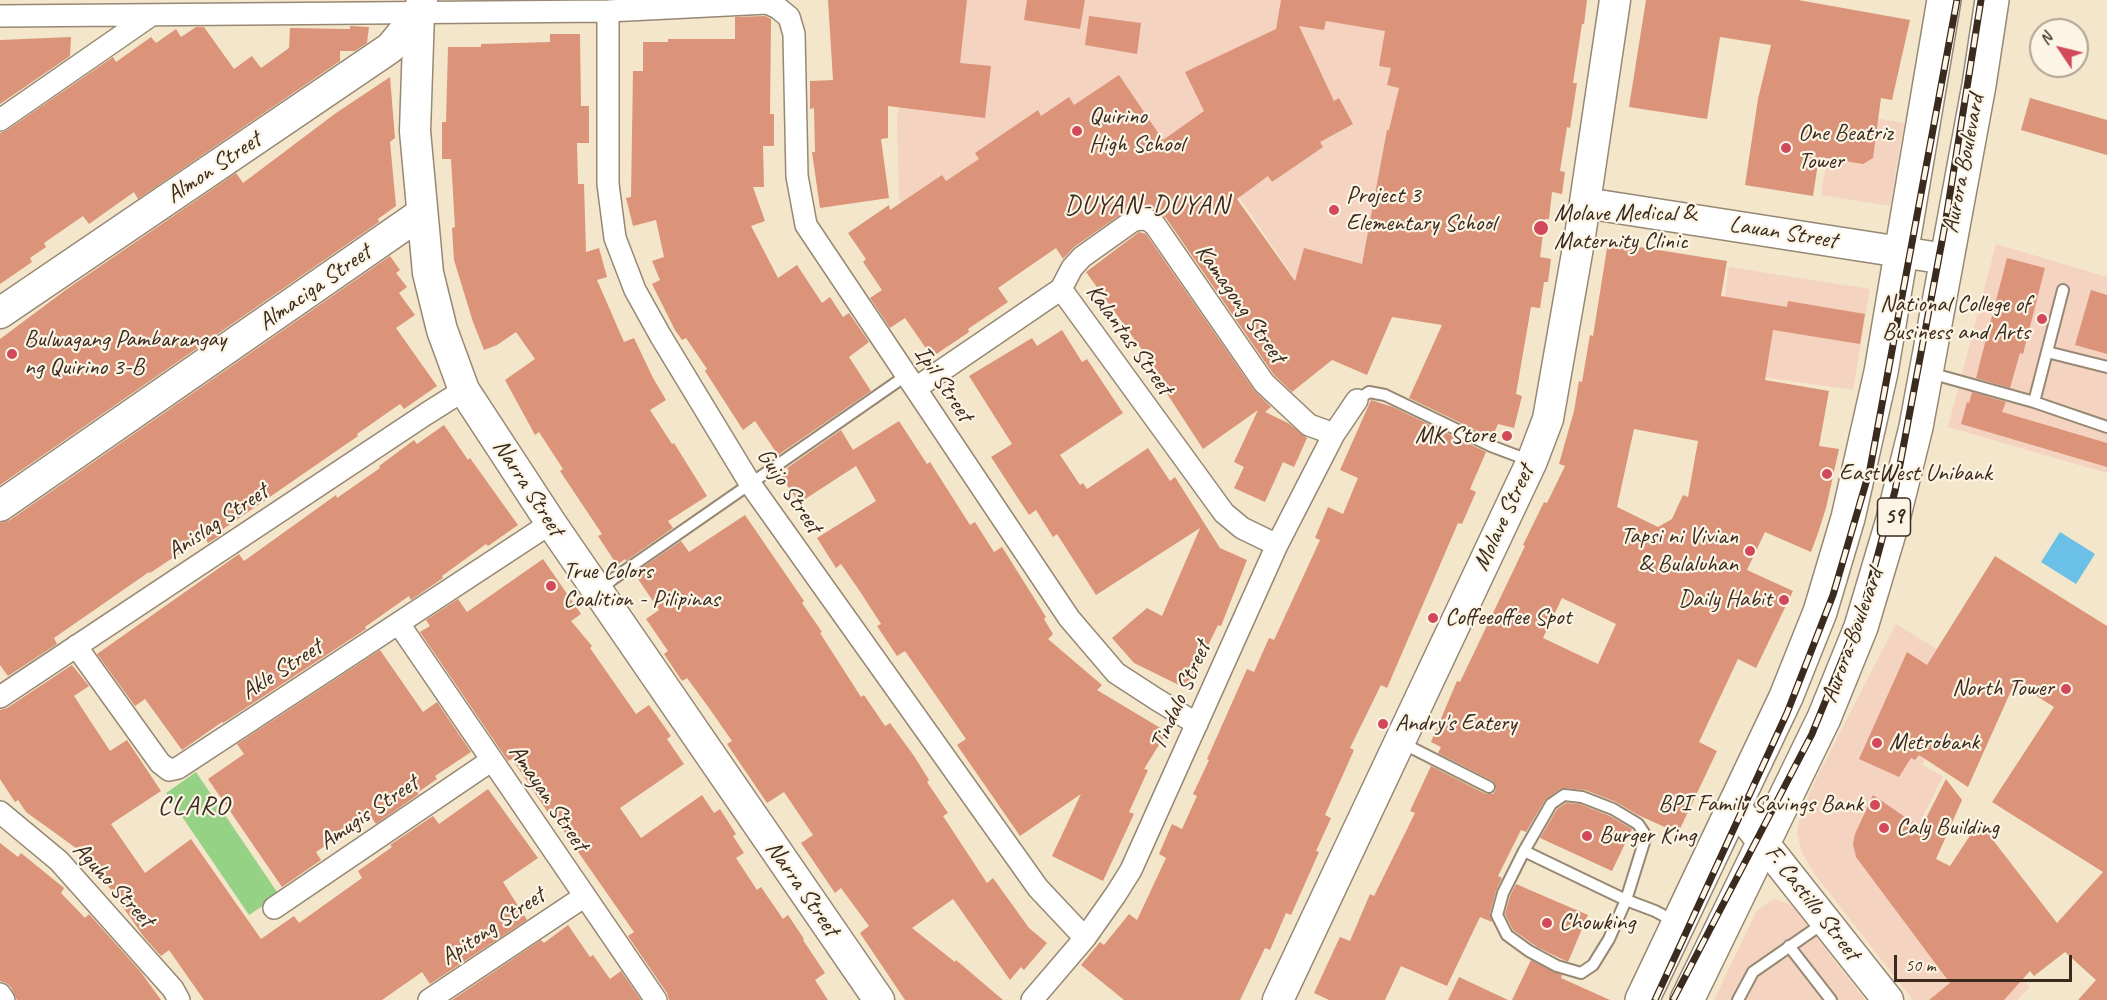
<!DOCTYPE html>
<style>
body{margin:0}
#map{position:relative;width:2107px;height:1000px;overflow:hidden;background:#f3e6ca;font-family:Caveat,sans-serif}
canvas{display:block}
.north{position:absolute;left:2029px;top:18px;width:60px;height:60px;box-sizing:border-box;background:#fcf5e5;border:2px solid #afa495;border-radius:50%;rotate:305deg;font-size:16px;font-weight:700;line-height:24px;text-align:center;color:#3b2a1e}
.north::after{content:'';display:block;margin:auto;width:21px;height:27px;background:#d1495b;clip-path:polygon(50% 0,100% 100%,50% 72%,0 100%)}
.scale{position:absolute;left:1894px;top:955px;width:178px;height:27px;box-sizing:border-box;border:3px solid #3b2a1e;border-top:0;padding-left:8px;font-size:18px;line-height:21px;white-space:nowrap;color:#3b2a1e;-webkit-text-stroke:4px #fcf5e5;paint-order:stroke}
</style>
<div id="map">
<canvas width="2107" height="1000"></canvas>
<div class="north">N</div>
<div class="scale">50 m</div>
</div>
<script>
const g = document.querySelector('canvas').getContext('2d');
g.lineJoin = 'round';
function fill(path, color) { g.fillStyle = color; g.fill(path, 'evenodd'); }
const toPath = rows => new Path2D(rows.map(r => 'M' + r).join(''));
function trace(path, color, width, dash) { g.strokeStyle = color; g.lineWidth = width; g.lineCap = dash ? 'butt' : 'round'; g.setLineDash(dash || []); g.stroke(path); }
function drawText(font, color, halo, rows, align = 'center') {
  g.font = font + ' Caveat,sans-serif'; g.lineWidth = 4.5; g.setLineDash([]); g.textBaseline = 'middle'; g.strokeStyle = halo; g.fillStyle = color; for (const [text, x, y, turn = 0] of rows) {
    g.save(); g.translate(x, y); g.rotate((+turn || 0) * Math.PI / 180); g.textAlign = isNaN(turn) ? turn : align; if (halo) g.strokeText(text, 0, 0); g.fillText(text, 0, 0); g.restore();
  }
}
fill(toPath([
 [914,0,1519,0,1407,282,1328,328,1210,154,938,253,899,199,897,120],
 [1835,111,1904,123,1890,206,1821,195],
 [1996,244,2107,277,2107,473,1948,427],
 [1729,267,1870,289,1853,390,1714,370],
 [1896,624,1968,668,1922,765,1943,776,1914,835,2030,987,2017,1000,1913,1000,1816,876,1802,853,1797,833,1800,816,1817,777],
 [1774,899,1792,905,1865,1000,1714,1000,1757,910]
]), '#f5d3c1');
fill(toPath([
 [196,772,279,895,249,915,166,793]
]), '#96d286');
fill(toPath([
 [2060,532,2095,554,2076,584,2041,562]
]), '#6bc0e8');
fill(toPath([
 [828,0,967,0,960,63,991,66,985,118,888,106,888,138,881,139,889,198,820,208,812,152,815,152,814,108,810,109,810,81,833,80],
 [1027,0,1085,0,1080,29,1024,20],
 [1281,0,1587,0,1584,24,1582,24,1573,83,1577,83,1570,128,1567,127,1560,171,1565,172,1562,194,1552,192,1549,219,1545,219,1540,257,1551,259,1548,282,1544,282,1540,308,1531,307,1516,394,1522,396,1514,428,1498,424,1492,438,1409,398,1442,325,1392,317,1367,375,1332,360,1292,392,1274,375,1166,218,1155,209,1144,206,1127,210,1074,247,1063,259,1056,248,998,288,1008,302,968,329,969,332,932,357,905,318,890,328,870,298,882,290,863,262,866,259,848,233,889,205,890,210,942,175,946,181,979,159,975,153,1038,110,1041,116,1069,97,1074,105,1119,75,1163,140,1204,111,1185,72,1276,29],
 [1326,21,1385,31,1379,66,1391,68,1387,85,1399,88,1389,130,1387,130,1362,264,1304,248,1295,281,1237,199,1268,176,1272,182,1323,147,1320,142,1353,124,1339,98,1334,101,1299,26,1324,30],
 [1646,0,1798,0,1910,20,1892,100,1881,98,1873,158,1863,164,1819,157,1813,196,1745,185,1758,99,1771,45,1720,37,1707,119,1629,107],
 [765,16,771,19,770,114,774,114,774,146,763,146,764,187,753,187,765,221,751,226,778,278,797,265,822,303,830,297,843,317,849,313,869,342,849,357,871,391,778,455,755,421,743,430,705,371,707,369,686,338,682,340,675,330,652,284,660,280,652,261,664,257,656,220,633,226,626,198,631,197,633,71,643,71,643,42,668,42,668,39,735,39,735,17],
 [1089,16,1141,23,1137,54,1085,45],
 [350,26,369,27,367,43,355,51,340,51,340,61,138,199,134,192,89,224,83,216,44,243,46,247,30,258,32,262,0,284,0,133,7,130,113,57,116,62,151,37,156,43,176,29,181,37,196,27,204,27,234,69,252,56,261,68,289,48,290,28,350,29],
 [550,34,580,34,581,106,589,106,589,143,577,143,578,184,584,184,586,252,599,248,607,277,597,280,624,342,634,338,653,378,666,400,650,410,672,444,674,443,707,496,668,521,673,528,626,561,625,559,617,565,598,536,602,534,560,471,563,469,539,432,535,435,505,380,535,359,516,332,497,345,484,350,473,322,454,260,452,228,455,227,451,159,442,159,442,122,446,122,448,47,481,47,481,44,550,42],
 [71,37,70,56,0,104,0,40],
 [390,77,395,138,390,142,396,206,378,219,379,222,0,485,0,339,67,289,236,173,243,183,336,113],
 [2030,98,2107,120,2107,155,2021,130],
 [1139,232,1146,234,1254,390,1271,407,1265,412,1288,423,1307,438,1294,467,1283,462,1265,502,1234,488,1244,467,1234,462,1258,410,1203,449,1164,389,1168,386,1086,272],
 [1608,242,1727,261,1721,296,1787,307,1788,301,1865,314,1860,344,1773,330,1765,380,1829,391,1819,446,1839,449,1826,508,1818,533,1811,552,1765,532,1747,570,1793,591,1756,668,1738,659,1699,742,1717,751,1678,833,1638,815,1616,802,1585,790,1565,788,1560,789,1545,800,1526,832,1521,830,1498,876,1502,878,1496,891,1490,913,1492,922,1480,917,1447,986,1401,966,1385,1000,1329,1000,1314,993,1340,937,1350,941,1370,894,1374,896,1415,813,1410,811,1431,766,1486,794,1493,794,1496,790,1496,786,1493,781,1438,753,1441,747,1431,742,1457,681,1460,682,1525,546,1523,545,1544,502,1547,503,1565,466,1559,464,1574,411,1579,381,1582,382,1590,335,1593,336],
 [1634,429,1698,441,1688,497,1683,495,1672,519,1658,527,1617,507],
 [1562,598,1616,624,1598,664,1543,638],
 [390,256,400,270,396,273,407,287,399,293,415,315,396,328,437,386,404,409,400,404,357,434,358,436,222,530,224,533,208,543,204,537,150,573,149,572,54,638,57,644,8,676,0,665,0,523,10,520],
 [2007,258,2045,268,2023,354,2020,353,2010,388,1976,378],
 [2091,290,2107,295,2107,354,2075,345],
 [1062,330,1082,362,1087,359,1123,413,1060,455,1080,485,1083,483,1087,489,1148,448,1170,481,1175,477,1220,548,1247,560,1221,626,1218,625,1187,689,1134,663,1112,638,1147,608,1162,616,1200,528,1096,595,1057,534,1053,537,1036,510,1029,515,991,457,1012,444,969,376,1032,338,1037,346],
 [1972,392,2006,402,2002,412,2107,443,2107,467,1961,424,1967,402,1969,403],
 [1371,400,1393,407,1486,452,1470,489,1476,492,1462,524,1458,523,1387,688,1381,685,1350,748,1354,750,1325,815,1331,818,1316,851,1319,852,1291,915,1286,913,1270,950,1265,948,1240,1000,1124,1000,1081,965,1100,942,1104,945,1129,914,1137,920,1166,858,1159,854,1172,824,1182,829,1197,796,1193,794,1209,760,1207,759,1247,669,1254,672,1269,638,1274,640,1320,540,1315,538,1328,507,1343,514,1358,478,1340,470],
 [899,421,927,464,930,462,970,525,975,522,994,552,1002,547,1046,617,1044,619,1053,634,1048,639,1102,685,1097,690,1167,732,1144,769,1148,770,1129,812,1134,814,1103,881,1052,856,1081,794,1020,836,957,745,966,739,905,651,897,656,877,626,881,624,861,593,841,564,836,568,817,538,876,501,856,466,799,503,781,476,789,471,787,468,841,430,853,450],
 [444,425,468,460,470,458,518,525,488,546,486,544,442,576,443,578,411,600,409,596,365,627,366,629,223,723,222,722,182,750,145,699,135,706,97,654,239,554,244,561,336,495,337,498,380,468,379,466,414,440,417,444],
 [745,515,804,601,802,603,822,632,820,633,861,697,864,695,885,726,890,723,914,756,929,780,927,782,948,813,943,816,987,883,993,878,1029,928,1047,943,1024,970,1021,967,1010,980,953,899,912,928,955,962,956,960,1003,1000,905,1000,860,933,869,926,841,888,835,893,801,843,813,835,784,792,767,803,727,744,732,741,709,708,687,678,682,681,664,654,668,651,646,619,659,610,634,573,681,541,689,552],
 [1995,556,2107,626,2107,1000,2078,1000,2096,980,2065,952,2034,976,2030,971,2004,1000,1929,1000,1950,983,1856,857,1853,844,1855,834,1873,795,1921,828,1946,779,1962,800,1936,859,1950,866,1979,822,2057,923,2103,872,1992,802,2054,707,2015,682,1968,787,1919,755,1915,760,1911,758,1899,777,1859,759,1907,652,1927,665],
 [543,559,581,614,571,621,592,646,590,648,636,714,649,705,671,736,667,739,684,764,620,808,641,838,702,795,714,813,720,809,736,834,733,836,744,853,736,858,757,890,761,887,783,919,788,915,804,939,803,940,825,973,815,980,828,1000,669,1000,667,993,628,936,634,932,613,902,551,813,549,814,512,759,508,761,420,632,430,626,426,620,458,599,467,612],
 [380,650,423,712,437,702,471,752,435,776,437,779,417,793,419,794,376,824,371,817,353,830,352,828,316,852,321,860,282,887,208,779,244,754,237,744],
 [72,665,89,686,74,696,110,751,127,740,161,791,111,824,145,873,191,839,261,939,294,916,299,923,362,878,358,871,392,847,390,845,433,816,439,824,488,789,538,858,503,882,527,920,430,984,422,972,382,1000,204,1000,169,950,161,956,144,937,87,856,26,812,18,800,15,802,0,779,0,710,7,708],
 [1566,803,1580,804,1610,816,1632,829,1612,871,1540,838,1557,809],
 [0,843,18,857,21,853,64,888,61,893,85,918,89,914,140,971,161,1000,17,1000,11,987,6,983,0,981],
 [1516,884,1588,915,1568,962,1537,947,1513,930,1505,914,1510,896],
 [568,925,590,957,593,955,610,979,621,971,641,1000,452,1000,541,940,544,943],
 [1531,960,1562,975,1561,978,1610,1000,1512,1000],
 [1459,977,1508,1000,1448,1000]
]), '#db9479');
const lane = toPath([
 [2047,352,2107,367],
 [1930,373,2034,402,2107,427],
 [1357,400,1369,392,1385,395,1491,446,1531,461],
 [2034,402,2063,290],
 [600,590,613,579,907,375],
 [1402,743,1489,787],
 [1524,851,1503,893,1497,915,1507,935,1529,951,1557,966,1581,973,1593,965,1609,939,1626,900,1646,836,1638,824,1613,809,1582,797,1564,795,1551,804,1524,851,1626,900,1655,911,1674,921],
 [1789,946,1831,1000],
 [1738,1000,1753,972,1825,922]
]);
const street = toPath([
 [608,11,608,184,615,238,635,290,660,335,751,485,1038,888,1085,938],
 [0,16,608,11,767,3,778,8,789,17,794,34,797,176,806,225,1069,618,1116,673,1156,699,1197,724],
 [0,120,150,16],
 [1061,289,1224,513,1242,528,1277,545],
 [916,388,1061,289,1072,268,1082,257,1134,220,1142,219,1148,220,1155,225,1264,383,1309,425,1334,434],
 [399,624,656,1000],
 [76,646,160,763,169,770,178,768,551,523],
 [0,697,426,414,464,390],
 [0,812,59,861,173,989,179,1000],
 [274,908,492,760],
 [0,994,4,1000],
 [429,1000,585,896],
 [1032,1000,1085,938,1116,894,1131,870,1277,545,1334,434,1357,400]
]);
const secondary = toPath([
 [422,0,419,13,415,131,428,273,442,330,464,390,551,523,879,1000],
 [1585,203,1946,259],
 [0,313,390,48,419,13],
 [0,506,422,213],
 [1735,807,1888,1000],
 [1278,1000,1532,461,1548,419,1580,236,1615,0]
]);
const primary = toPath([
 [1642,1000,1786,697,1820,612,1848,518,1881,372,1944,0],
 [1687,1000,1824,718,1861,627,1892,523,1916,427,1979,85,1992,0]
]);
trace(lane, '#978874', 14);
trace(street, '#978874', 24);
trace(secondary, '#978874', 33);
trace(primary, '#978874', 36);
trace(lane, '#fff', 10);
trace(street, '#fff', 21);
trace(secondary, '#fff', 30);
trace(primary, '#fff', 33);
const rail = toPath([
 [1655,1000,1787,713,1833,595,1870,469,1957,0],
 [1673,1000,1812,734,1864,606,1895,491,1945,225,1981,0]
]);
trace(rail, '#3b2a1e', 7);
trace(rail, '#fcf5e5', 4.5, [14]);
for (const [x, y, r, color] of [
 [1077,131,6,"#d1495b"],
 [1786,148,6,"#d1495b"],
 [1334,210,6,"#d1495b"],
 [1541,228,8,"#d1495b"],
 [2042,319,6,"#d1495b"],
 [12,354,6,"#d1495b"],
 [1507,436,6,"#d1495b"],
 [1827,474,6,"#d1495b"],
 [1750,551,6,"#d1495b"],
 [551,586,6,"#d1495b"],
 [1784,600,6,"#d1495b"],
 [1433,618,6,"#d1495b"],
 [2066,689,6,"#d1495b"],
 [1383,724,6,"#d1495b"],
 [1877,743,6,"#d1495b"],
 [1875,805,6,"#d1495b"],
 [1884,828,6,"#d1495b"],
 [1587,836,6,"#d1495b"],
 [1547,923,6,"#d1495b"]
]) { const dot = new Path2D(); dot.arc(x, y, r, 0, 2 * Math.PI); g.fillStyle = color; g.fill(dot); trace(dot, '#fcf5e5', 2); }
for (const [x, y, w] of [
 [1894,517,33]
]) { const box = new Path2D(); box.roundRect(x - w / 2, y - 19, w, 38, 4.5); g.fillStyle = '#fcf5e5'; g.fill(box); trace(box, '#3b2a1e', 1.5); }
drawText('bold 22px', '#3b2a1e', null, [
 ["59",1894,517]
]);
drawText('24px', '#3b2a1e', '#fcf5e5', [
 ["Quirino",1089,117],
 ["High School",1089,145],
 ["One Beatriz",1798,134],
 ["Tower",1798,162],
 ["Project 3",1346,196],
 ["Elementary School",1346,224],
 ["Molave Medical &",1554,214],
 ["Maternity Clinic",1554,242],
 ["National College of",2030,305,"right"],
 ["Business and Arts",2030,333,"right"],
 ["Bulwagang Pambarangay",24,340],
 ["ng Quirino 3-B",24,368],
 ["MK Store",1495,436,"right"],
 ["EastWest Unibank",1839,474],
 ["Tapsi ni Vivian",1738,537,"right"],
 ["& Bulaluhan",1738,565,"right"],
 ["True Colors",563,572],
 ["Coalition - Pilipinas",563,600],
 ["Daily Habit",1772,600,"right"],
 ["Coffeeoffee Spot",1445,618],
 ["North Tower",2054,689,"right"],
 ["Andry's Eatery",1395,724],
 ["Metrobank",1889,743],
 ["BPI Family Savings Bank",1863,805,"right"],
 ["Caly Building",1896,828],
 ["Burger King",1599,836],
 ["Chowking",1559,923]
], 'left');
drawText('24px', '#3b2a1e', '#fcf5e5', [
 ["Aurora Boulevard",1964,164,-79],
 ["Almon Street",214,168,-34],
 ["Lauan Street",1783,233,9],
 ["Almaciga Street",315,288,-35],
 ["Kamagong Street",1240,304,55],
 ["Kalantas Street",1129,340,54],
 ["Ipil Street",943,384,56],
 ["Narra Street",528,488,57],
 ["Guijo Street",789,491,56],
 ["Molave Street",1504,518,-65],
 ["Anislag Street",218,522,-34],
 ["Aurora Boulevard",1853,636,-70],
 ["Akle Street",282,670,-33],
 ["Tindalo Street",1181,696,-66],
 ["Amayan Street",548,798,56],
 ["Amugis Street",369,813,-34],
 ["Aguho Street",113,885,47],
 ["Narra Street",802,889,55],
 ["F. Castillo Street",1812,903,52],
 ["Apitong Street",493,927,-34]
]);
g.letterSpacing = '1.5px';
drawText('27px', '#3b2a1e', '#fcf5e5', [
 ["DUYAN-DUYAN",1147,206],
 ["CLARO",194,807]
]);
g.letterSpacing = '0px';
</script>
